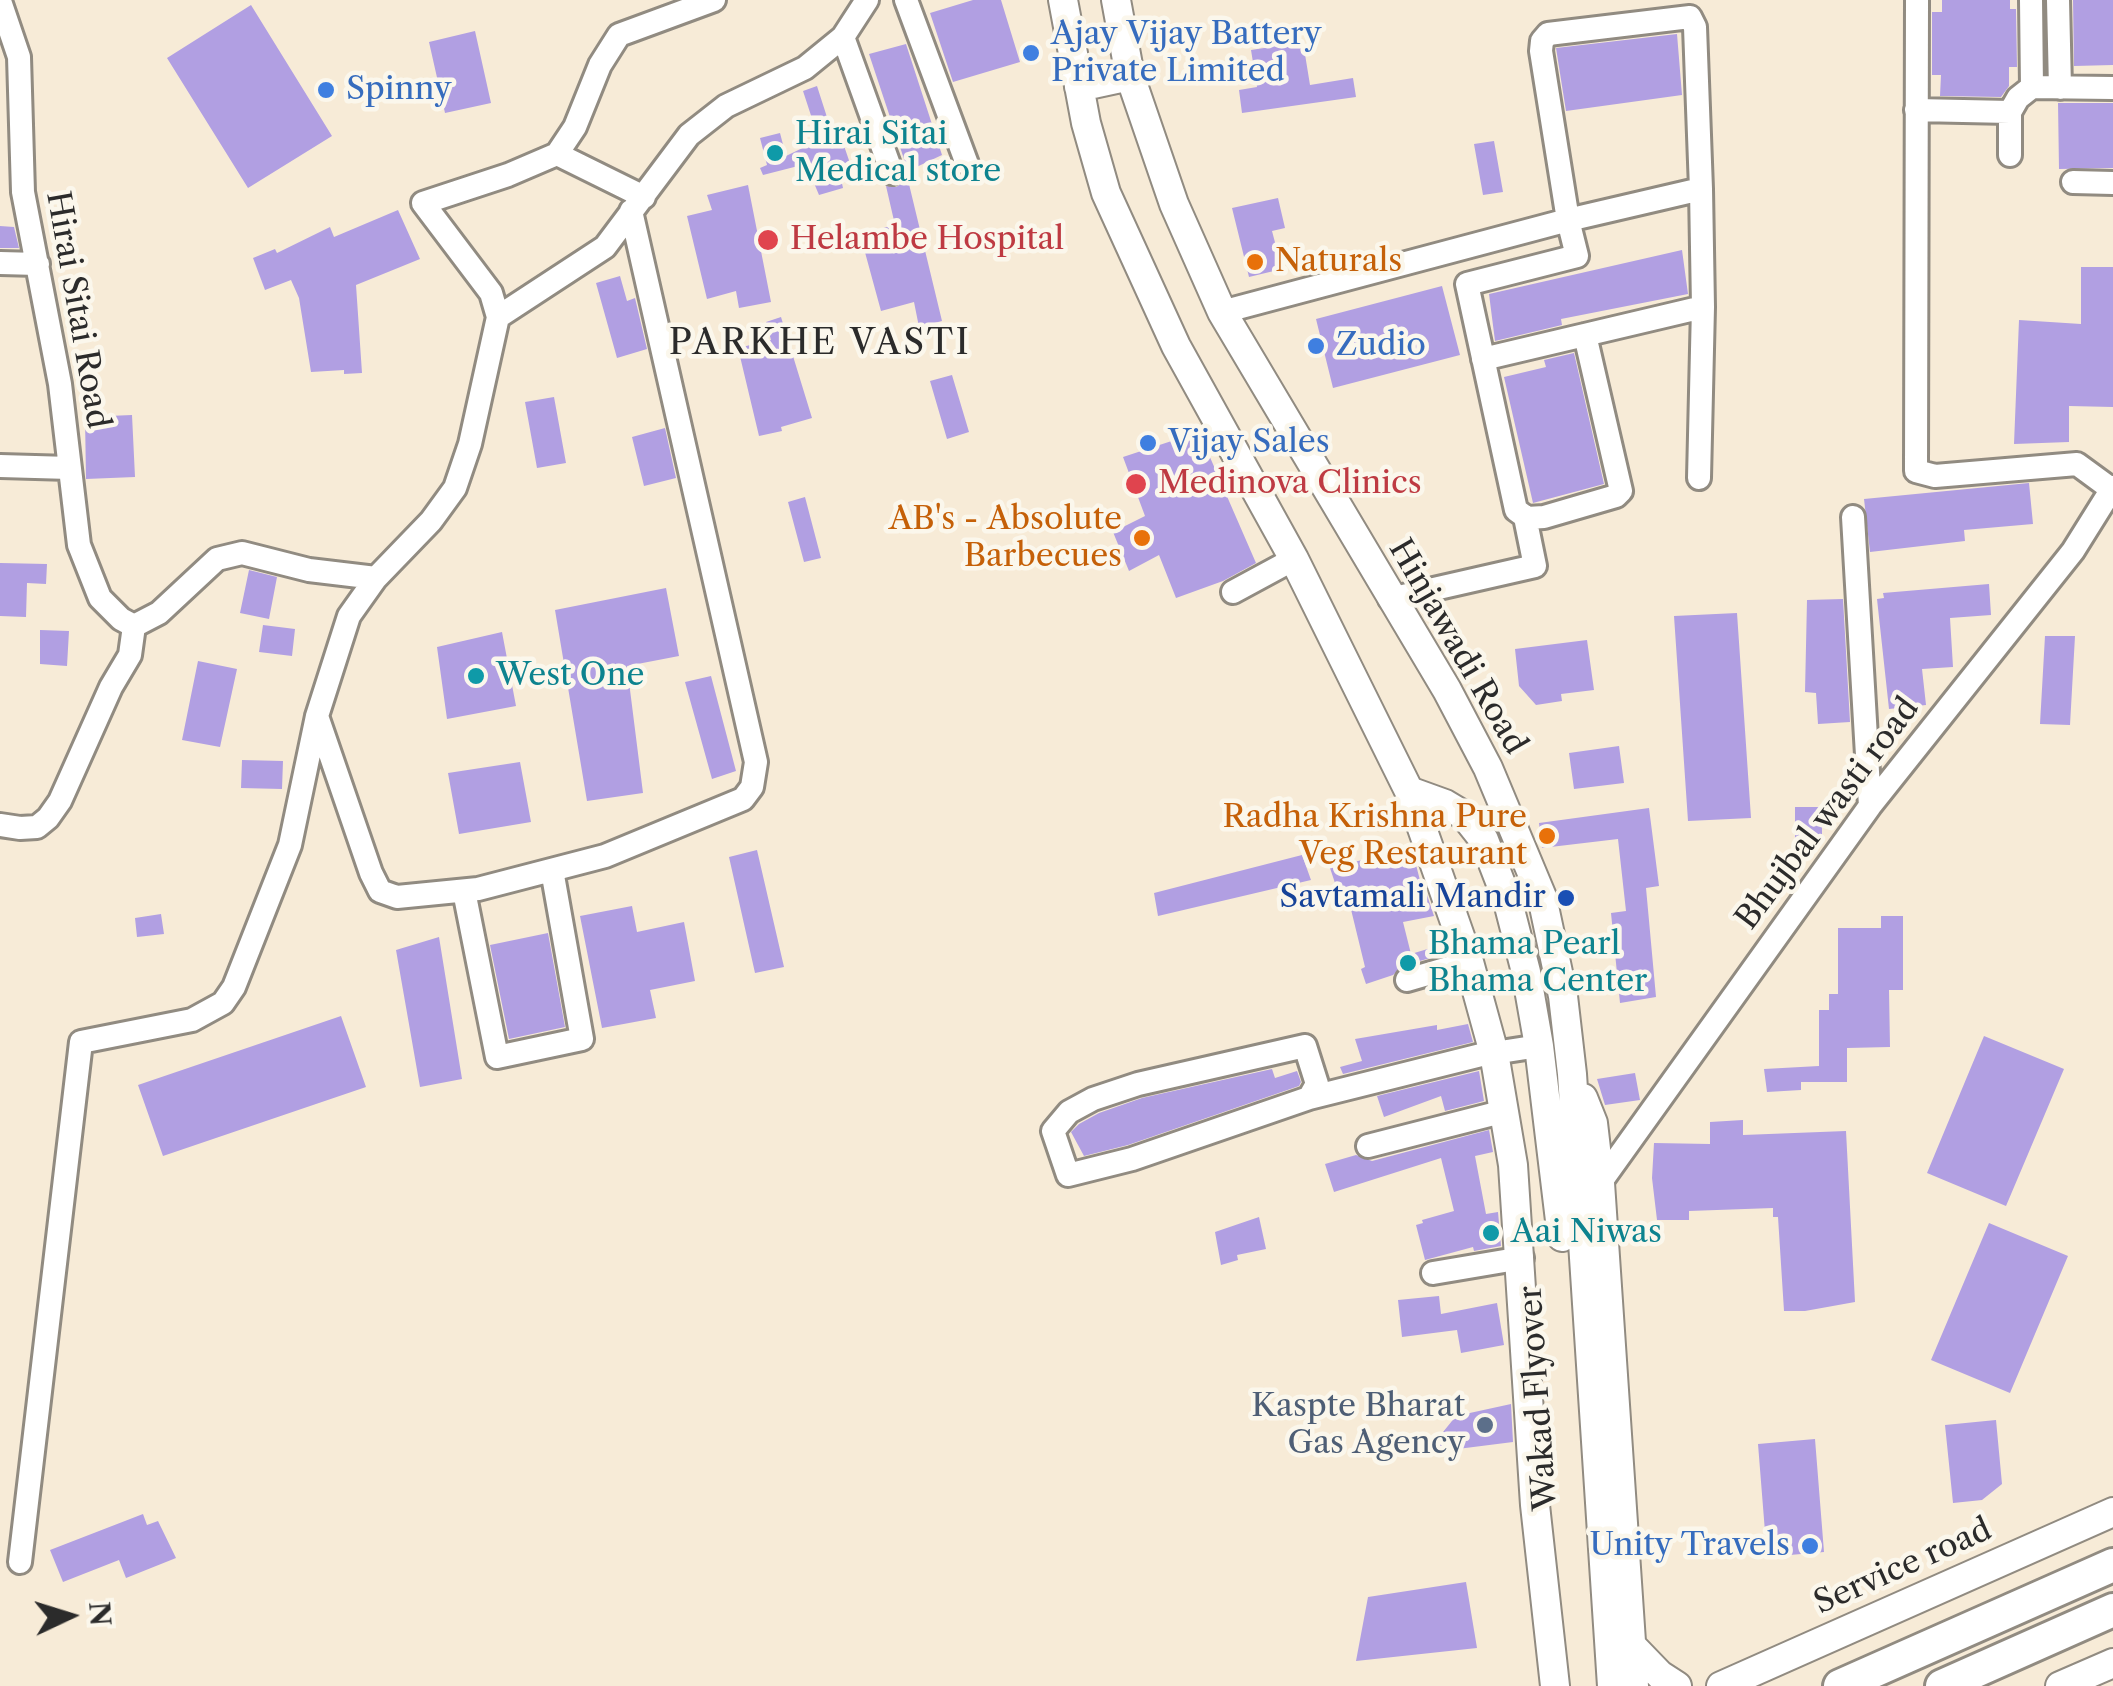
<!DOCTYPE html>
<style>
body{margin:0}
#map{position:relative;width:2113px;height:1686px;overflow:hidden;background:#f7ebd7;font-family:"Libre Caslon Text",serif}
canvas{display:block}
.north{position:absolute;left:20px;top:1566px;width:100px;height:100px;-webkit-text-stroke:8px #fbf7ec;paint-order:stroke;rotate:86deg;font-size:28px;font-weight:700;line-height:40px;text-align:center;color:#2b2b2b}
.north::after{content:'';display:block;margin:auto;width:35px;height:45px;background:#2b2b2b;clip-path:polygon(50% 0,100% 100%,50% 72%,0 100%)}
</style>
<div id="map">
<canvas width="2113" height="1686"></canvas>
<div class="north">N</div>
</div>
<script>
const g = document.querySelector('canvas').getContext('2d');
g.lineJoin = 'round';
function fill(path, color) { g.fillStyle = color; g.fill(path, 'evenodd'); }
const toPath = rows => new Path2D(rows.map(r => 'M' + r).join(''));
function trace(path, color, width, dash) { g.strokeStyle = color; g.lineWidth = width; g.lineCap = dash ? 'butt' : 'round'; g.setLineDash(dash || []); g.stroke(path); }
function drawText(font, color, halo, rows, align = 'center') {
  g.font = font + ' "Libre Caslon Text",serif'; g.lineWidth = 9; g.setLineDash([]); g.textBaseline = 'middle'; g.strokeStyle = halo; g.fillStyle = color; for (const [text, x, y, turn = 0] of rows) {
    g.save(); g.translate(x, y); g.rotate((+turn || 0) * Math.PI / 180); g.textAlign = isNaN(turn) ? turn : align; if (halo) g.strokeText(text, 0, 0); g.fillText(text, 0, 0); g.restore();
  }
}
fill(toPath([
 [973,0,1001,0,1020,62,953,82,930,13],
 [1942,0,2010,0,2010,9,2016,9,2017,67,2009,67,2009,86,2001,97,1940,96,1941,75,1932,75,1932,12,1942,12],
 [2073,0,2113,0,2113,65,2074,66],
 [251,5,332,136,248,188,167,58],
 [475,31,491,103,445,113,429,42],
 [1677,34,1682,95,1566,111,1556,48],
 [1303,42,1310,85,1353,78,1356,97,1242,113,1239,90,1257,87,1251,50],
 [906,44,942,155,908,171,869,54],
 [817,86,834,139,841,137,854,175,841,179,843,188,819,195,806,164,763,175,760,168,767,165,760,138,780,133,786,156,819,140,803,91],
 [2058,103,2113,103,2113,168,2059,169],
 [1494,141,1503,192,1483,195,1474,144],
 [908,180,942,321,919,327,914,302,881,311,860,234,895,225,886,186,896,187],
 [748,185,771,302,739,308,736,291,707,299,687,216,712,210,707,195],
 [1278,198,1285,228,1272,231,1282,269,1249,277,1232,208],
 [398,210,420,259,356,285,362,373,344,374,344,370,311,372,299,298,291,280,265,290,253,258,275,249,277,253,330,227,334,237],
 [0,226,14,227,19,248,0,248],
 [1682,250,1688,294,1561,319,1562,325,1495,341,1489,294],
 [2081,267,2113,267,2113,407,2069,406,2069,442,2014,444,2019,320,2081,324],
 [620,276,627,301,635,298,647,349,617,358,596,283],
 [1442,286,1460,355,1333,388,1316,319],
 [781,317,812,418,781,427,782,431,759,436,738,348,771,340,766,322],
 [1574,353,1604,484,1533,503,1504,377,1546,367,1544,360],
 [952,375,969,432,947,439,930,381],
 [554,397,566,463,537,468,525,402],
 [132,415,135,477,86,479,85,417],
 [665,428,676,478,644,486,632,437],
 [1199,432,1256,563,1223,581,1176,598,1159,555,1129,571,1113,532,1145,516,1123,457],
 [2029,483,2033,524,1964,530,1965,541,1870,552,1864,499],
 [805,497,821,558,804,562,788,502],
 [0,563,47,564,46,584,27,583,26,617,0,616],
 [249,570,277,577,269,619,240,613],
 [1989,584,1991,615,1950,618,1953,667,1922,669,1926,705,1889,709,1877,599,1884,598,1883,593],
 [666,588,679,656,627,666,643,793,587,801,555,610],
 [1843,599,1850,722,1818,724,1816,693,1805,692,1807,600],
 [1737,613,1751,818,1688,821,1674,616],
 [263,625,295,629,292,656,259,652],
 [40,630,69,631,67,666,40,664],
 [502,632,516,706,447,719,437,647],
 [2045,636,2075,636,2070,725,2040,724],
 [1587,640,1594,690,1561,694,1562,701,1536,705,1519,686,1515,649],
 [198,661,237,669,220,747,182,740],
 [711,676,736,771,712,779,685,682],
 [1619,746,1624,783,1574,789,1569,753],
 [242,760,283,761,282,789,241,788],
 [520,762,531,822,459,834,448,773],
 [1795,807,1822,807,1822,845,1795,845],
 [1649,808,1659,886,1646,888,1656,997,1620,1003,1611,913,1626,911,1618,839,1542,848,1539,823],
 [757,850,784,967,755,973,729,857],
 [1302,855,1311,880,1158,916,1154,893],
 [1414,857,1424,896,1427,895,1434,916,1403,922,1411,954,1444,944,1447,953,1403,966,1393,975,1366,984,1361,969,1365,967,1347,893,1339,895,1330,868,1362,860,1364,866],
 [632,906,637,932,684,922,695,981,650,990,656,1018,602,1028,580,916],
 [161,914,164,934,137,937,135,918],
 [1881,916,1903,916,1903,990,1889,990,1890,1047,1847,1048,1847,1082,1801,1082,1801,1090,1767,1092,1764,1069,1819,1066,1819,1010,1829,1010,1829,994,1838,994,1838,928,1881,928],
 [548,933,565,1027,509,1039,490,945],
 [439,937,462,1079,420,1087,396,950],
 [341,1016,366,1087,163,1156,138,1085],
 [1468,1024,1473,1042,1343,1074,1340,1067,1362,1061,1355,1039,1437,1025,1437,1030],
 [1984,1036,2064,1069,2006,1206,1927,1173],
 [1272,1069,1275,1078,1297,1071,1301,1082,1299,1086,1128,1145,1084,1156,1071,1132,1079,1124,1099,1113,1142,1098],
 [1479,1071,1484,1101,1445,1111,1441,1096,1384,1117,1377,1096],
 [1635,1073,1640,1100,1605,1105,1597,1079],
 [1743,1120,1743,1135,1846,1131,1855,1302,1805,1311,1784,1311,1778,1217,1773,1217,1773,1208,1689,1211,1689,1220,1657,1220,1652,1178,1654,1143,1710,1144,1710,1122],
 [1489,1130,1493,1152,1475,1156,1486,1214,1498,1212,1501,1246,1474,1251,1473,1247,1425,1260,1416,1225,1423,1223,1422,1220,1454,1211,1441,1158,1334,1192,1325,1164,1356,1155,1372,1161],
 [1259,1217,1266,1249,1237,1255,1238,1260,1221,1265,1215,1232],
 [1989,1223,2068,1256,2010,1393,1931,1360],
 [1439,1296,1441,1314,1497,1303,1504,1345,1461,1353,1457,1330,1402,1337,1398,1300],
 [1511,1404,1513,1442,1426,1453,1456,1416],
 [1996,1420,2002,1484,1982,1500,1953,1503,1945,1425],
 [1815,1439,1824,1552,1767,1557,1758,1444],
 [143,1514,147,1525,158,1521,176,1558,126,1578,119,1560,63,1582,50,1550],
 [1466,1582,1477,1648,1356,1661,1368,1597]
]), '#b19fe2');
const minor = toPath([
 [906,0,967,164],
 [1917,0,1916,471,1935,476,2077,464,2111,489],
 [2031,0,2032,87],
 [2058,0,2060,88],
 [0,1,19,57,23,192,60,384,79,545,100,598,121,619,134,626,159,613,217,559,242,553,309,570,376,578],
 [843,37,892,173],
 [1916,110,2010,112],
 [557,154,644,197],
 [2010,155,2010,112,2018,98,2032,87,2113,88],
 [2073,182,2113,183],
 [0,263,38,264],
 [1222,312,1568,220,1701,189,1695,27,1690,17,1548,34,1542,41,1541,51,1568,220,1577,256,1467,284,1516,510,1527,518,1544,517,1616,496,1621,491,1585,335],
 [498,317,491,293,423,203,508,175,557,154,575,127,600,65,619,35,714,0],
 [1483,359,1703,307],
 [0,466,70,468],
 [1699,478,1703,307,1701,189],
 [1853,517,1870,806],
 [1233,592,1294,559],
 [1390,599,1535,566,1525,517],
 [317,716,371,873,380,891,397,897,478,889,605,856,743,799,752,787,756,762,631,211],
 [0,825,20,828,37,827,48,818,60,801,111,687,130,655,134,626],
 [464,891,497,1057,582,1039,552,870],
 [1407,980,1469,962],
 [1305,1046,1317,1084,1309,1098,1132,1159,1068,1175,1053,1131,1069,1112,1093,1099,1138,1084,1305,1046],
 [1309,1098,1481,1055,1539,1046],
 [1368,1146,1505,1111],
 [1600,1183,1870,806,2073,551,2113,487],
 [1433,1273,1522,1258],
 [20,1562,81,1042,192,1020,223,1003,234,987,290,845,317,716,349,616,376,578,431,521,455,488,470,444,498,317,605,247,689,135,726,106,805,68,843,37,867,0]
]);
const major = toPath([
 [1063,0,1086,123,1106,193,1176,346,1294,559,1409,791,1469,962,1494,1053,1513,1165,1535,1505,1555,1686],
 [1116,0,1130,76,1174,204,1222,312,1447,690,1488,768,1542,897,1563,996,1572,1074,1612,1686],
 [1079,87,1130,76],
 [1409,791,1445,804,1465,816,1484,840,1508,902,1526,972,1539,1046,1562,1237],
 [1583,1098,1593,1123,1600,1183,1634,1686],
 [1631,1645,1660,1675,1677,1686],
 [1721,1686,2113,1512],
 [2060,1686,2113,1663]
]);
const highway = toPath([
 [1840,1686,2113,1565],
 [1942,1686,2113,1610]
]);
trace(minor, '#918b81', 28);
trace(major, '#918b81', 32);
trace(highway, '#918b81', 38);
trace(minor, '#fff', 22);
trace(major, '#fff', 28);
trace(highway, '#fff', 32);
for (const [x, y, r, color] of [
 [1031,53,10,"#3f7fe0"],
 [326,90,10,"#3f7fe0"],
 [775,153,10,"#0f9aa8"],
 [768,240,12,"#e0444e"],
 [1255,262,10,"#e8710a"],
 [1316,346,10,"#3f7fe0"],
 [1148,443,10,"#3f7fe0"],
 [1136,484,12,"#e0444e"],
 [1142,538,10,"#e8710a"],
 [476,676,10,"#0f9aa8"],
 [1547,836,10,"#e8710a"],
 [1566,898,10,"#1a4fb4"],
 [1408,963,10,"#0f9aa8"],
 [1491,1233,10,"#0f9aa8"],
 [1485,1425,10,"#5c6f8a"],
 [1810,1546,10,"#3f7fe0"]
]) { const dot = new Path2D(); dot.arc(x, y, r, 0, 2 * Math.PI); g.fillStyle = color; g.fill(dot); trace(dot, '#fbf7ec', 4); }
drawText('32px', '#366cbe', '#fbf7ec', [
 ["Ajay Vijay Battery",1051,35],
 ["Private Limited",1051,72],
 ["Spinny",346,90],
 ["Zudio",1336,346],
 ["Vijay Sales",1168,443],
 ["Unity Travels",1790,1546,"right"]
], 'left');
drawText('32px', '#0d838f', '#fbf7ec', [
 ["Hirai Sitai",795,135],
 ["Medical store",795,172],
 ["West One",496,676],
 ["Bhama Pearl",1428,945],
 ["Bhama Center",1428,982],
 ["Aai Niwas",1511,1233]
], 'left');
drawText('32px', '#be3a42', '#fbf7ec', [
 ["Helambe Hospital",790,240],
 ["Medinova Clinics",1158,484]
], 'left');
drawText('32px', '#c56008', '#fbf7ec', [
 ["Naturals",1275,262,"left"],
 ["AB's - Absolute",1122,520],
 ["Barbecues",1122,557],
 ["Radha Krishna Pure",1527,818],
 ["Veg Restaurant",1527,855]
], 'right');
drawText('32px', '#2b2b2b', '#fbf7ec', [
 ["Hirai Sitai Road",77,310,80],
 ["Hinjawadi Road",1457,647,60],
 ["Bhujbal wasti road",1828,814,-53],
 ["Wakad Flyover",1539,1398,-94],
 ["Service road",1903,1567,-24]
]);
drawText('32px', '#164399', '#fbf7ec', [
 ["Savtamali Mandir",1546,898]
], 'right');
drawText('32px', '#4e5e75', '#fbf7ec', [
 ["Kaspte Bharat",1465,1407],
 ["Gas Agency",1465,1444]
], 'right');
g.letterSpacing = '2.5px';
drawText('35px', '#2b2b2b', '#fbf7ec', [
 ["PARKHE VASTI",820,344]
]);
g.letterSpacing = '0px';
</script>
